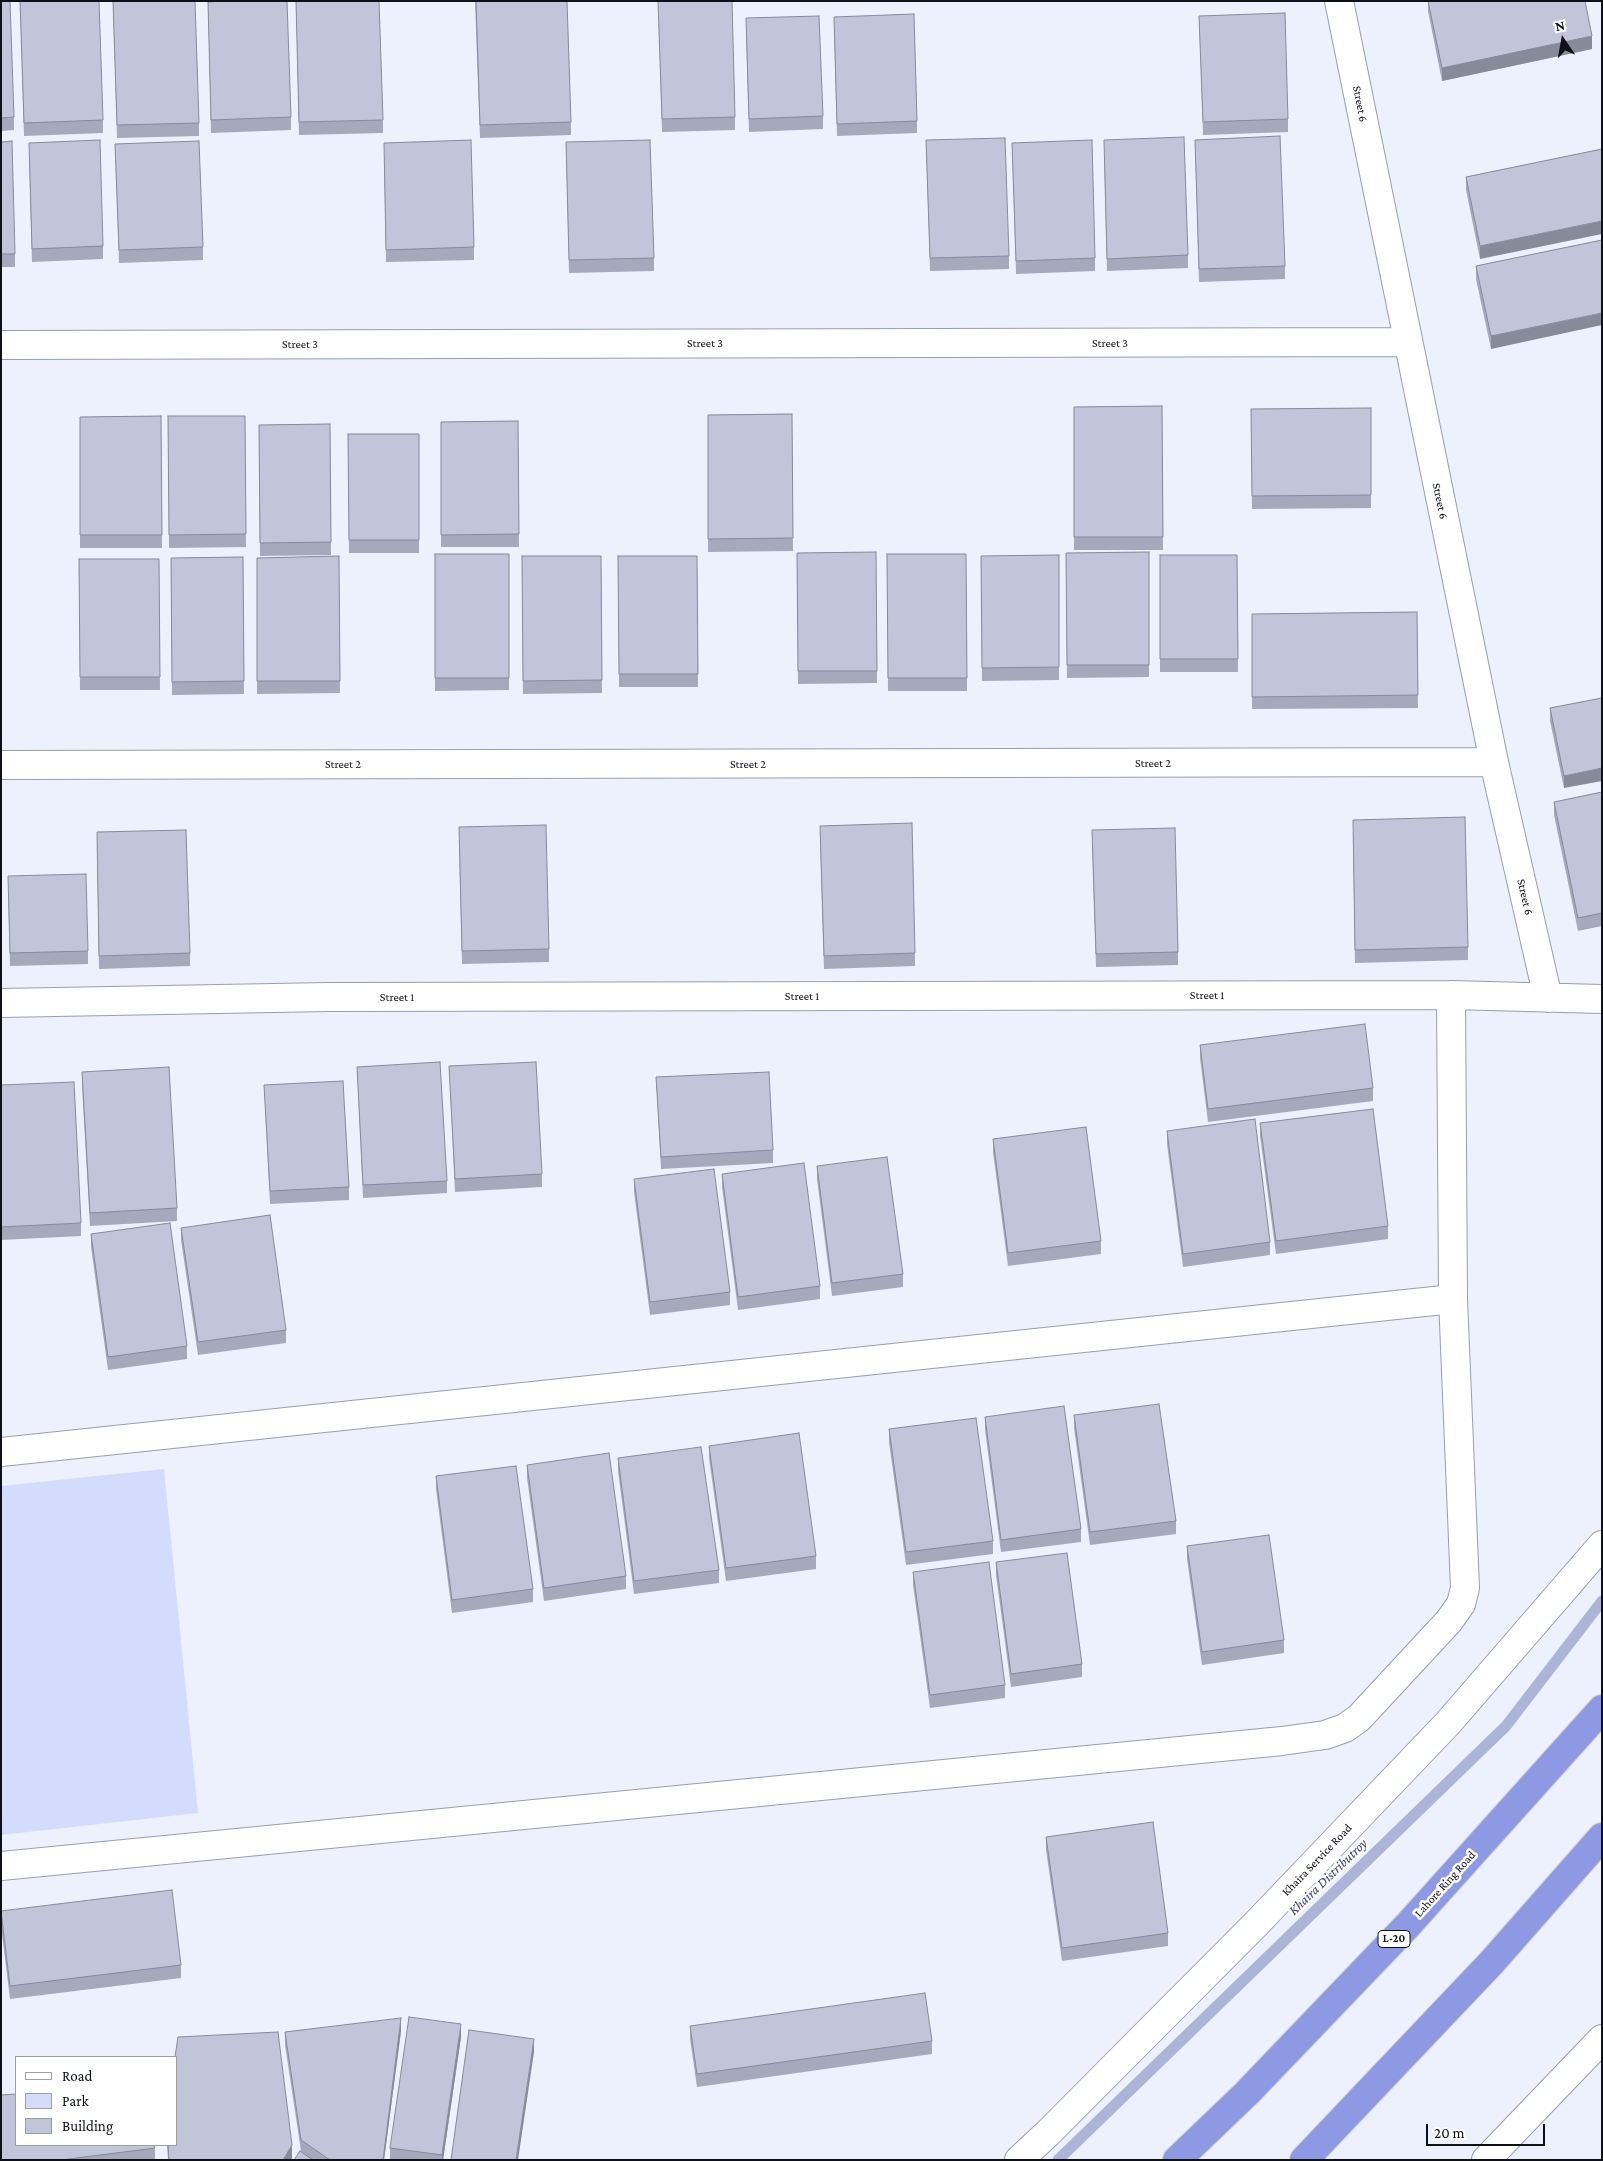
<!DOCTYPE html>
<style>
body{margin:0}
#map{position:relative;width:1603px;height:2161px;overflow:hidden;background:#edf0fd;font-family:"Crimson Pro",serif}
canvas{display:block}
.frame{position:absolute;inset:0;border:2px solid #0e1017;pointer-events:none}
.legend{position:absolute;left:15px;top:2056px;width:162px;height:90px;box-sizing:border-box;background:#fff;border:1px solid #9f9fa2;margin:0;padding:6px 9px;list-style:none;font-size:15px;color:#0e1017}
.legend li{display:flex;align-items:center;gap:10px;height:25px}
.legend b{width:25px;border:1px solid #9f9fa2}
.north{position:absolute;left:1538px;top:15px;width:50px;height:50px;-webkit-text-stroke:4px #fff;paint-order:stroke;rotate:348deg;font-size:14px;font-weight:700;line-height:20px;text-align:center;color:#0e1017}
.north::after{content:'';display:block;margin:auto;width:18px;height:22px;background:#0e1017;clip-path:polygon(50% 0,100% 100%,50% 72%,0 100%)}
.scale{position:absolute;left:1426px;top:2124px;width:119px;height:22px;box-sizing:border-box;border:2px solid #0e1017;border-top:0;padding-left:6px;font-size:15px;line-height:18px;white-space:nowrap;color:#0e1017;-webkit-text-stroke:4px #fff;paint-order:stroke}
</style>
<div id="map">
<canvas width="1603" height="2161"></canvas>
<div class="frame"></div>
<ul class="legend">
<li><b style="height:6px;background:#fff"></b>Road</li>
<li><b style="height:14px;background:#d4dcfe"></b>Park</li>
<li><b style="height:14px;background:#c0c5da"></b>Building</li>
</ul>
<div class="north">N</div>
<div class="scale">20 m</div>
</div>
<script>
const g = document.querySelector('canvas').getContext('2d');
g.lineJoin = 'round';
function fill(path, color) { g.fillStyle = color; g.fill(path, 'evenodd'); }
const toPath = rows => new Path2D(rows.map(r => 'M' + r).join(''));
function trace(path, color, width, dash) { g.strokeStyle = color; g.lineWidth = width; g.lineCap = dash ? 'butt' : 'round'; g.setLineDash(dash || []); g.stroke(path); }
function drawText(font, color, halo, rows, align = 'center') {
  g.font = font + ' "Crimson Pro",serif'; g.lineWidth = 5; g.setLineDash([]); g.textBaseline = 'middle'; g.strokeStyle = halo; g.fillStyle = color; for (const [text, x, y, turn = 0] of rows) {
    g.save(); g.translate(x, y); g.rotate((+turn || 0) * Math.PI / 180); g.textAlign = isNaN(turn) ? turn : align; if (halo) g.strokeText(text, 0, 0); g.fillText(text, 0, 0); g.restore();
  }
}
fill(toPath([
 [164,1469,198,1813,1,1835,1,1486]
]), '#d4dcfe');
trace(toPath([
 [1058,2160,1506,1726,1602,1601]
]), '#acb4d7', 11);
const minor = toPath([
 [1339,1,1494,762,1548,998],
 [1,345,1408,342],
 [1,765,1494,762],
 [1,1003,328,997,1451,995,1602,999],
 [1,1452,1453,1299],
 [1,1866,1282,1741,1325,1735,1345,1728,1359,1718,1449,1621,1461,1604,1465,1588,1453,1299,1451,995],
 [1019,2160,1048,2133,1256,1924,1448,1723,1602,1545]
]);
const tertiary = toPath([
 [1486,2160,1602,2039]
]);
const motorway = toPath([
 [1177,2160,1247,2093,1408,1925,1602,1709],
 [1304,2160,1492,1962,1602,1837]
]);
trace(minor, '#999db1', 30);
trace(tertiary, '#999db1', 30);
trace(motorway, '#cfcfd1', 30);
trace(minor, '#fff', 28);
trace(tertiary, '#fff', 28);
trace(motorway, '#8d99e2', 28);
fill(toPath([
 [1,1,14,117,14,130,1,131],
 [20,1,103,120,103,133,24,136],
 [113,1,199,123,199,136,117,138],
 [296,1,383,120,383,133,299,135],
 [475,1,571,122,571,135,480,138],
 [658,1,735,117,735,130,662,132],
 [1428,1,1585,1,1592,49,1442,81,1428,11],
 [208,2,291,117,291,130,211,133],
 [1199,16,1288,119,1288,132,1203,135],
 [834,30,917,121,917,133,837,136],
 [746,31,823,116,823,129,749,132],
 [926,140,1009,256,1009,269,930,271],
 [1195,140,1285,266,1285,279,1199,282],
 [1,142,15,254,15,267,1,267],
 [566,142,654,258,654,271,569,273],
 [1012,143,1095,258,1095,271,1016,274],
 [115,144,203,247,203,260,119,263],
 [1602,149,1480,259,1466,190,1466,177],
 [1104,153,1188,255,1188,268,1107,271],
 [29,156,103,246,103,259,32,262],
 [384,156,474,247,474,260,386,262],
 [1602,240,1491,349,1476,279,1476,266],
 [1162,406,1163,550,1074,550,1074,407],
 [1371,408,1371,508,1252,509,1251,409],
 [792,414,793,551,708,552,708,415],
 [161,416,162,548,80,548,80,417],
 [168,416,245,416,246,547,169,548],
 [518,421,519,547,441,547,441,422],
 [330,424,331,555,260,556,259,425],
 [348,434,419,434,419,553,349,553],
 [876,552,877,683,798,684,797,553],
 [1149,552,1149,677,1067,678,1066,553],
 [435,554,509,554,509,690,435,691],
 [887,554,966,554,967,691,888,691],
 [1059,555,1059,680,982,681,981,556],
 [1160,555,1237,555,1238,672,1160,672],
 [339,556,340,693,257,694,257,558],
 [522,556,601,556,602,693,523,694],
 [618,556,697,556,698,687,619,687],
 [243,557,244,694,172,695,171,558],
 [79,559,159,559,160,690,80,690],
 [1417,612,1418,708,1252,709,1252,614],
 [1602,698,1564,788,1550,721,1550,708],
 [1602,792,1602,926,1578,931,1554,815,1554,802],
 [1353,833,1468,947,1468,960,1355,963],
 [820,839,915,953,915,966,824,969],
 [459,840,549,949,549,962,462,964],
 [1092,843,1178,952,1178,965,1096,967],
 [97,845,190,953,190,966,99,969],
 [8,889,88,951,88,964,10,966],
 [1200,1045,1373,1088,1373,1101,1208,1122,1200,1058],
 [449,1066,542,1174,542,1187,455,1192],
 [357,1067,447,1181,447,1193,363,1198],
 [82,1072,177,1208,177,1221,90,1226,82,1085],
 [656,1077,773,1150,773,1163,661,1169],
 [1,1085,81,1223,81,1236,1,1240],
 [264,1085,349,1187,349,1200,270,1204],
 [1260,1123,1388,1226,1388,1239,1276,1254,1260,1136],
 [1167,1131,1270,1242,1270,1255,1183,1267,1167,1144],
 [993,1139,1101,1241,1101,1254,1008,1266,993,1152],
 [817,1166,903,1274,903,1287,832,1296,817,1179],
 [722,1174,820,1286,820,1299,738,1310,722,1187],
 [634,1179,730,1292,730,1305,650,1315,634,1192],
 [181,1228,286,1330,286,1343,198,1355,181,1240],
 [91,1234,187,1346,187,1359,108,1370,91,1247],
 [1074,1415,1176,1521,1176,1534,1090,1545,1074,1428],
 [985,1417,1081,1529,1081,1542,1001,1552,985,1430],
 [889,1429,993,1541,993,1554,906,1565,889,1442],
 [709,1446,816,1556,816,1569,726,1581,709,1458],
 [618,1458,719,1570,719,1583,634,1594,618,1471],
 [527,1465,626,1576,626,1589,544,1601,527,1478],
 [436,1476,533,1589,533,1602,452,1613,436,1489],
 [1187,1546,1284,1640,1284,1653,1202,1665,1187,1559],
 [996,1562,1082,1664,1082,1677,1011,1687,996,1575],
 [913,1572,1005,1685,1005,1698,930,1708,913,1585],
 [1046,1837,1168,1933,1168,1946,1062,1961,1046,1850],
 [1,1911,181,1965,181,1978,10,1999,1,1926],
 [690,2026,932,2041,932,2054,697,2087,690,2039],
 [401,2031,384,2160,294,2160,301,2151,285,2045,285,2032],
 [461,2037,443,2160,390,2160,390,2148],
 [167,2145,176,2145,292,2158,291,2160,168,2160],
 [155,2148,155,2160,1,2160]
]), '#a5a9bb');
fill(toPath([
 [1592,36,1592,49,1442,81,1442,68],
 [1602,221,1602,234,1480,259,1480,246],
 [1602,313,1602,325,1491,349,1491,336],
 [1602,768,1602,781,1564,788,1564,776],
 [401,2018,401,2031,384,2160,383,2160],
 [461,2024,461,2037,443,2160,442,2160,442,2155],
 [534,2039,534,2052,518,2160,516,2160],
 [292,2145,292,2158,291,2160,283,2160]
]), '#868a99');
const building = toPath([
 [1,1,10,1,14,117,1,118,1,1],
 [20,1,99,1,103,120,24,123,20,1],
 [113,1,195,1,199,123,117,125,113,1],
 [219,1,287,1,291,117,211,120,208,2,219,1],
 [296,1,379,1,383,120,299,122,296,1],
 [476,1,567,1,571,122,480,125,476,1],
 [658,1,732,1,735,117,662,119,658,1],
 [1428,1,1585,1,1592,36,1442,68,1428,1],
 [1285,13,1288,119,1203,122,1199,16,1285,13],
 [914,14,917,121,837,124,834,17,914,14],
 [819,16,823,116,749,119,746,18,819,16],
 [1280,136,1285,266,1199,269,1195,140,1280,136],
 [1184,137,1188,255,1107,259,1104,140,1184,137],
 [1005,138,1009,256,930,258,926,140,1005,138],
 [100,140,103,246,32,249,29,143,100,140],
 [471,140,474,247,386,250,384,143,471,140],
 [650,140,654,258,569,260,566,142,650,140],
 [1092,140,1095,258,1016,261,1012,143,1092,140],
 [12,141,15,254,1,254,1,142,12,141],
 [199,141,203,247,119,250,115,144,199,141],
 [1602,149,1602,221,1480,246,1466,177,1602,149],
 [1602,240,1602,313,1491,336,1476,266,1602,240],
 [1162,406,1163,537,1074,537,1074,407,1162,406],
 [1371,408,1371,495,1252,496,1251,409,1371,408],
 [792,414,793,538,708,539,708,415,792,414],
 [161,416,162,535,80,535,80,417,161,416],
 [168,416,245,416,246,534,169,535,168,416],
 [518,421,519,534,441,535,441,422,518,421],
 [330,424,331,542,260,543,259,425,330,424],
 [348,434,419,434,419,540,349,540,348,434],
 [876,552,877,671,798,671,797,553,876,552],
 [1149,552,1149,665,1067,665,1066,553,1149,552],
 [435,554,509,554,509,678,435,678,435,554],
 [887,554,966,554,967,678,888,678,887,554],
 [1059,555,1059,667,982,668,981,556,1059,555],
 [1160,555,1237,555,1238,659,1160,659,1160,555],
 [339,556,340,681,257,681,257,558,339,556],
 [522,556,601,556,602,680,523,681,522,556],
 [618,556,697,556,698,674,619,674,618,556],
 [243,557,244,681,172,682,171,558,243,557],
 [79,559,159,559,160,677,80,677,79,559],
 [1417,612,1418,695,1252,697,1252,614,1417,612],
 [1602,698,1602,768,1564,776,1550,708,1602,698],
 [1602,792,1602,913,1578,918,1554,802,1602,792],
 [1465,817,1468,947,1355,950,1353,820,1465,817],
 [912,823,915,953,824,956,820,826,912,823],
 [546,825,549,949,462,951,459,827,546,825],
 [1175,828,1178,952,1096,954,1092,830,1175,828],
 [186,830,190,953,99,956,97,832,186,830],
 [86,874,88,951,10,953,8,876,86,874],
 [1365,1024,1373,1088,1208,1109,1200,1045,1365,1024],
 [440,1062,447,1181,363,1185,357,1067,440,1062],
 [536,1062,542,1174,455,1179,449,1066,536,1062],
 [169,1067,177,1208,90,1213,82,1072,169,1067],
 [769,1072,773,1150,661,1157,656,1077,769,1072],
 [343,1081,349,1187,270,1191,264,1085,343,1081],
 [74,1082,81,1223,1,1227,1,1085,74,1082],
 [1373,1109,1388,1226,1276,1241,1260,1123,1373,1109],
 [1255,1119,1270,1242,1183,1254,1167,1131,1255,1119],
 [1086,1127,1101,1241,1008,1253,993,1139,1086,1127],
 [887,1157,903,1274,832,1283,817,1166,887,1157],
 [804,1163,820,1286,738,1297,722,1174,804,1163],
 [714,1169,730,1292,650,1302,634,1179,714,1169],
 [270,1215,286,1330,198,1342,181,1228,270,1215],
 [170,1223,187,1346,108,1357,91,1234,170,1223],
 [1159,1404,1176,1521,1090,1532,1074,1415,1159,1404],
 [1064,1406,1081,1529,1001,1540,985,1417,1064,1406],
 [976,1418,993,1541,906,1552,889,1429,976,1418],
 [799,1433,816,1556,726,1568,709,1446,799,1433],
 [701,1447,719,1570,634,1581,618,1458,701,1447],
 [609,1453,626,1576,544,1588,527,1465,609,1453],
 [516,1466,533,1589,452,1600,436,1476,516,1466],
 [1269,1535,1284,1640,1202,1652,1187,1546,1269,1535],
 [1067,1553,1082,1664,1011,1674,996,1562,1067,1553],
 [989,1562,1005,1685,930,1695,913,1572,989,1562],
 [1153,1822,1168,1933,1062,1948,1046,1837,1153,1822],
 [172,1890,181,1965,10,1986,1,1911,172,1890],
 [925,1993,932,2041,697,2074,690,2026,925,1993],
 [409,2017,461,2024,442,2155,390,2148,409,2017],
 [401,2018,383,2160,330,2160,301,2140,285,2032,401,2018],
 [469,2030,534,2039,516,2160,451,2160,469,2030],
 [278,2032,292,2145,283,2160,169,2160,168,2145,176,2145,176,2057,175,2057,178,2037,278,2032],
 [16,2094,16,2145,154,2145,155,2148,61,2160,1,2160,1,2095,16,2094],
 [300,2151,313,2160,294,2160,300,2151]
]);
fill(building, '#c0c5da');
trace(building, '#868a99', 1);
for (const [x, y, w] of [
 [1394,1939,32]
]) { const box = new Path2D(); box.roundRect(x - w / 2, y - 8.5, w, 17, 4); g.fillStyle = '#fff'; g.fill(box); trace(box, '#0e1017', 1); }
drawText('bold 11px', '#0e1017', null, [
 ["L-20",1394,1939]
]);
drawText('12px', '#0e1017', '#fff', [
 ["Street 6",1360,104,79],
 ["Street 3",705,343],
 ["Street 3",1110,343],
 ["Street 3",300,344],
 ["Street 6",1440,501,78],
 ["Street 2",1153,763],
 ["Street 2",343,764],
 ["Street 2",748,764],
 ["Street 6",1525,897,77],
 ["Street 1",1207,995],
 ["Street 1",802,996],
 ["Street 1",397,997],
 ["Khaira Service Road",1317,1860,-46],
 ["Lahore Ring Road",1445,1884,-48]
]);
drawText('italic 14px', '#383f6e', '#fff', [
 ["Khaira Distributroy",1328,1877,-44]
]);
</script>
